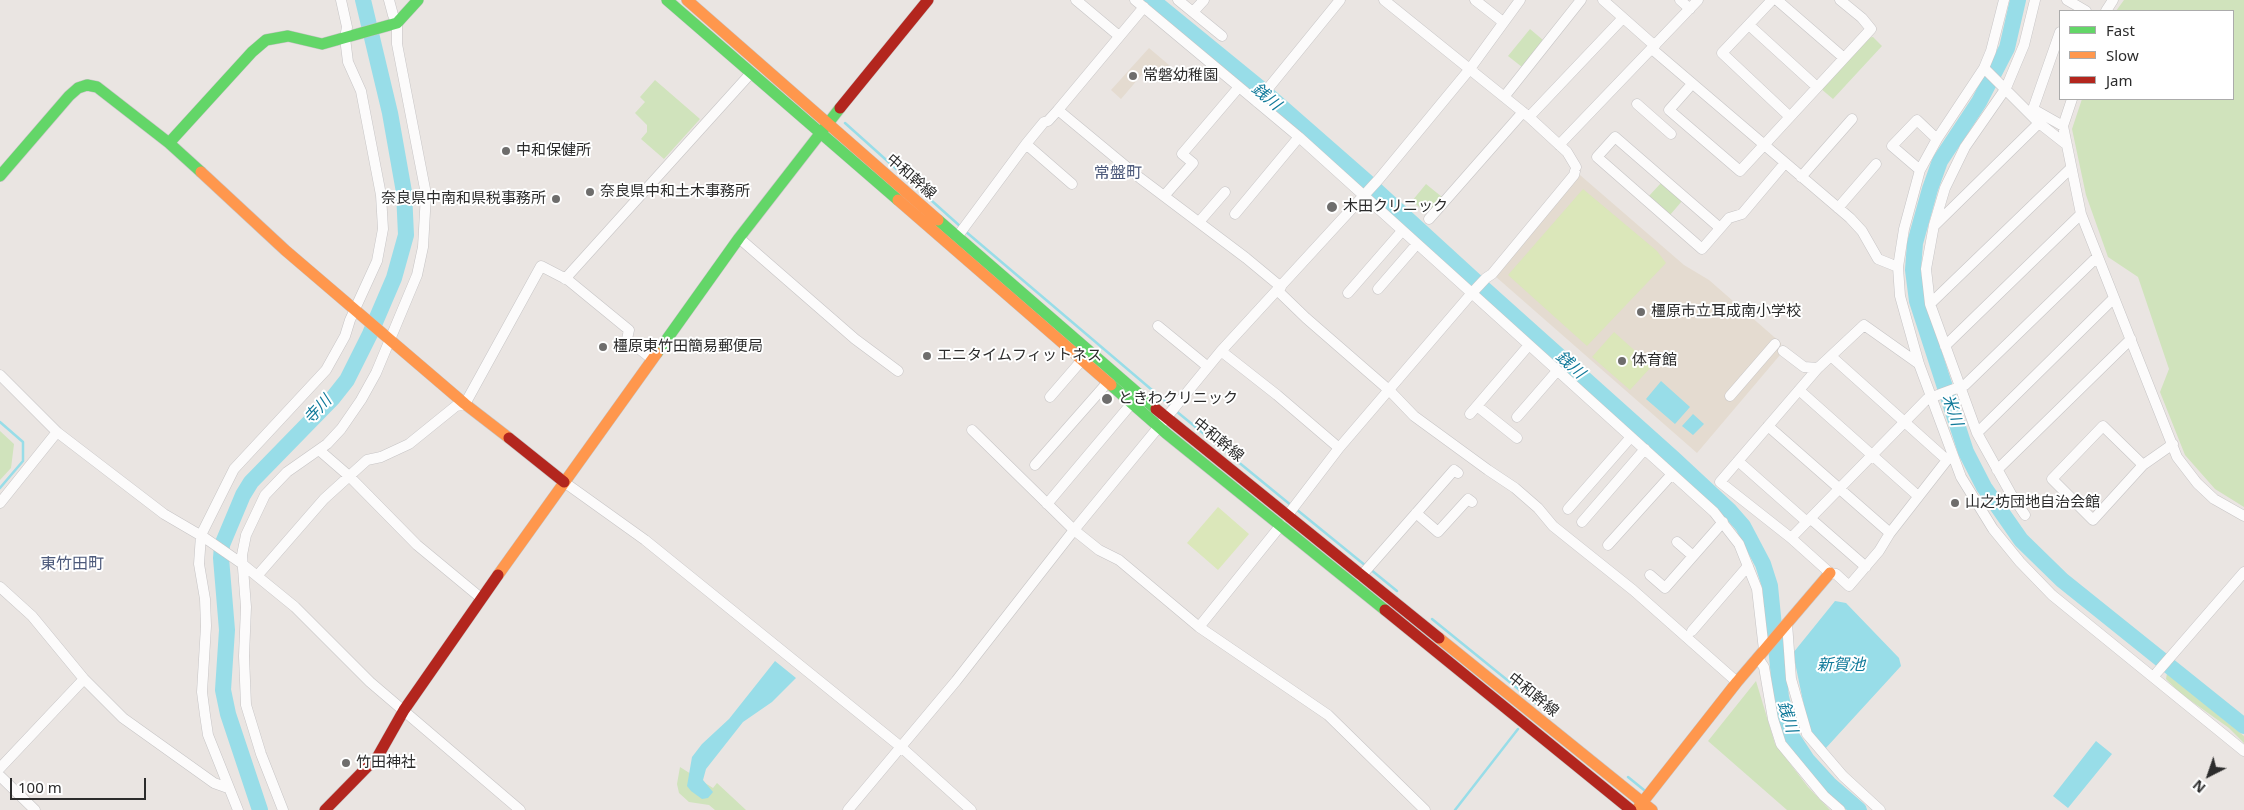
<!DOCTYPE html>
<meta charset="utf-8">
<style>
body{margin:0}
#map{position:relative;width:2244px;height:810px;overflow:hidden;background:#eae5e2;font-family:"Noto Sans",sans-serif}
canvas{display:block}
.legend{position:absolute;left:2059px;top:10px;width:175px;height:90px;box-sizing:border-box;background:#fff;border:1px solid #ababab;margin:0;padding:6px 9px;list-style:none;font-size:15px;color:#2c2c2c}
.legend li{display:flex;align-items:center;gap:10px;height:25px}
.legend b{width:25px;border:1px solid #ababab}
.north{position:absolute;left:2184px;top:750px;width:50px;height:50px;-webkit-text-stroke:4px #fff;paint-order:stroke;rotate:221deg;font-size:14px;font-weight:700;line-height:20px;text-align:center;color:#2c2c2c}
.north::after{content:'';display:block;margin:auto;width:18px;height:22px;background:#2c2c2c;clip-path:polygon(50% 0,100% 100%,50% 72%,0 100%)}
.scale{position:absolute;left:10px;top:778px;width:136px;height:22px;box-sizing:border-box;border:2px solid #2c2c2c;border-top:0;padding-left:6px;font-size:15px;line-height:18px;white-space:nowrap;color:#2c2c2c;-webkit-text-stroke:4px #fff;paint-order:stroke}
</style>
<div id="map">
<canvas width="2244" height="810"></canvas>
<ul class="legend">
<li><b style="height:6px;background:#63d668"></b>Fast</li>
<li><b style="height:6px;background:#ff974d"></b>Slow</li>
<li><b style="height:6px;background:#b3261e"></b>Jam</li>
</ul>
<div class="north">N</div>
<div class="scale">100 m</div>
</div>
<script>
const g = document.querySelector('canvas').getContext('2d');
g.lineJoin = 'round';
function fill(path, color) { g.fillStyle = color; g.fill(path, 'evenodd'); }
const toPath = rows => new Path2D(rows.map(r => 'M' + r).join(''));
function trace(path, color, width, dash) { g.strokeStyle = color; g.lineWidth = width; g.lineCap = dash ? 'butt' : 'round'; g.setLineDash(dash || []); g.stroke(path); }
function drawText(font, color, halo, rows, align = 'center') {
  g.font = font + ' "Noto Sans","Noto Sans JP",sans-serif'; g.lineWidth = 4; g.setLineDash([]); g.textBaseline = 'middle'; g.strokeStyle = halo; g.fillStyle = color; for (const [text, x, y, turn = 0] of rows) {
    g.save(); g.translate(x, y); g.rotate((+turn || 0) * Math.PI / 180); g.textAlign = isNaN(turn) ? turn : align; if (halo) g.strokeText(text, 0, 0); g.fillText(text, 0, 0); g.restore();
  }
}
fill(toPath([
 [1149,48,1169,65,1156,80,1145,71,1121,99,1111,90],
 [1580,175,1684,265,1709,280,1781,343,1780,355,1697,453,1495,276]
]), '#e4dbd0');
fill(toPath([
 [2124,0,2244,0,2244,507,2215,489,2185,455,2160,392,2169,369,2138,277,2108,257,2086,195,2072,129,2082,99,2233,99,2233,11,2116,11],
 [1530,29,1543,40,1522,67,1508,56],
 [1873,37,1882,46,1833,99,1820,88,1866,38],
 [655,80,700,119,664,159,641,139,647,132,647,125,635,113,645,102,640,97],
 [1661,183,1682,201,1670,215,1648,197],
 [1426,184,1442,197,1431,210,1424,211,1412,201],
 [0,431,14,444,11,468,0,480],
 [2167,673,2244,736,2244,743,2229,728,2180,693,2166,679],
 [1756,681,1775,744,1808,787,1830,810,1787,810,1708,741],
 [680,767,713,788,717,783,746,810,715,810,709,805,689,802,679,793,677,784]
]), '#d0e3bc');
fill(toPath([
 [1583,189,1657,251,1666,263,1587,346,1508,275],
 [1614,332,1652,366,1630,390,1592,357],
 [1218,507,1249,534,1218,570,1187,543]
]), '#dbe7ba');
fill(toPath([
 [1661,381,1690,407,1675,424,1646,399],
 [1693,414,1704,424,1693,435,1682,426],
 [1835,601,1846,603,1899,658,1901,666,1825,749,1816,740,1808,725,1793,653],
 [775,661,796,678,772,702,743,722,706,769,703,780,713,792,708,798,702,799,691,791,687,786,692,757,702,744,729,719],
 [2096,741,2112,754,2068,808,2053,796]
]), '#98dde8');
trace(toPath([
 [845,123,961,227],
 [965,231,1172,407],
 [1176,411,1292,506],
 [0,422,23,442,23,461,0,488],
 [1296,509,1366,566],
 [1370,569,1397,591],
 [1432,619,1538,705],
 [1628,777,1644,790],
 [1455,810,1518,729]
]), '#98dde8', 2.5);
trace(toPath([
 [1152,0,1261,89,1366,181,1473,279,1673,458,1729,510,1743,526,1763,564,1770,586,1781,697,1790,734,1807,760,1829,784,1859,810],
 [2018,0,2007,48,1979,102,1940,161,1930,189,1915,243,1913,270,1917,301,1966,452,1984,487,2021,540,2062,580,2244,726],
 [260,810,228,714,223,690,227,630,221,558,222,545,243,495,251,482,332,399,347,380,370,334,394,278,406,235,404,192,390,113,363,0]
]), '#98dde8', 16);
const street = toPath([
 [1076,0,1119,36],
 [1135,0,1299,137,1714,512,1739,544,1757,589,1764,650],
 [1178,0,1222,36],
 [1384,0,1529,117,1567,152,1576,167],
 [1475,0,1503,22],
 [1603,0,1655,46],
 [1680,0,1690,9],
 [1772,0,1722,53,1789,116],
 [1777,0,1844,58],
 [2004,0,1991,51,1984,68,1937,139,1920,170,1904,229,1898,267,1900,296,1919,364,1961,477,1993,529,2020,562,2052,595,2244,751],
 [2067,0,2086,11],
 [2106,11,2113,0],
 [1193,12,1204,0],
 [1749,25,1817,87],
 [1652,49,1850,218,1862,231,1878,259,1898,267],
 [1984,68,2039,123,2067,145],
 [1692,84,1669,110,1740,171,1871,29,1862,18,1840,0],
 [1504,97,1581,0],
 [2072,99,2063,126,2081,214,2177,457,2197,483,2214,499,2244,516],
 [1257,102,1340,0],
 [1637,104,1671,134],
 [2033,109,2060,32],
 [1058,110,1140,178,1246,258,1281,287],
 [2032,114,2033,109,2063,126],
 [1529,117,1622,19],
 [1026,144,1072,184],
 [1559,145,1698,0],
 [1920,170,1892,146,1917,120,1937,139],
 [1801,177,1852,119],
 [1164,196,1193,163,1182,154,1239,87],
 [1838,208,1876,164],
 [1235,214,1299,137],
 [1429,219,1523,112],
 [1199,222,1225,192],
 [1935,225,2039,123],
 [1720,228,1615,137,1597,157,1702,249,1729,218,1742,214,1785,163],
 [957,237,1026,144,1044,122,1048,121,1058,110,1144,7],
 [739,238,855,339,898,371],
 [565,279,751,73],
 [1378,289,1417,244],
 [1277,290,1306,318,1390,391,1414,416,1488,470,1515,488,1538,508,1553,526,1633,590,1737,682],
 [1348,293,1402,231],
 [1930,304,2070,169],
 [1158,326,1208,367],
 [1945,346,2081,214],
 [1221,351,1277,395,1339,448],
 [1783,351,1804,367,1818,368],
 [1832,357,1947,460],
 [1919,364,1864,325,1818,368,1720,482,1791,538,1830,573,1836,574,1849,586,1879,551,1890,533,1947,460,1952,456],
 [0,375,57,432,164,514,205,538,241,563,295,607,370,682,520,810],
 [1799,390,1918,496],
 [1730,396,1775,344],
 [1050,397,1082,360],
 [1477,406,1517,438],
 [1470,414,1529,345],
 [1517,417,1557,371],
 [1768,426,1890,533],
 [972,430,1074,530,1099,550,1119,560,1199,627,1328,715,1425,810],
 [1977,433,2114,298],
 [319,450,349,476,417,545,481,598],
 [1738,461,1807,522],
 [1035,465,1108,382],
 [2143,465,2103,426,2052,479,2093,520,2143,465,2173,444],
 [1997,470,2131,339],
 [564,482,645,540,901,747,971,810],
 [0,503,57,432],
 [1047,504,1132,403],
 [1568,509,1631,437],
 [1416,513,1438,532,1468,499,1472,502],
 [2025,515,2011,494,1977,433,1930,304,1926,269,1934,225,1945,188,1965,147,2006,88,2024,45,2035,0],
 [1287,516,1339,448,1471,294,1486,278,1492,274,1574,175,1575,171],
 [1811,519,1866,567],
 [1582,522,1645,449],
 [1791,538,1927,399,1965,385,2097,257],
 [1677,542,1693,556],
 [1608,545,1672,474],
 [1650,575,1665,588,1723,522],
 [257,576,324,499,367,460,381,457,409,444,456,406,465,404,541,266,568,280,629,330,627,339,652,359],
 [1361,576,1454,470,1458,473],
 [0,587,32,616,84,679,123,718,214,783,228,788],
 [1787,623,1791,679,1807,734,1843,776,1880,810],
 [1199,627,1281,525],
 [1692,631,1748,566],
 [1758,658,1764,667,1773,719,1781,744,1824,796,1840,810],
 [2153,677,2244,572],
 [0,768,84,679],
 [0,776,35,810],
 [238,810,208,735,205,715,202,692,206,626,205,599,199,564,201,535,234,469,326,370,345,336,350,320,377,261,383,229,381,195,361,91,348,62,345,38,347,27,341,0],
 [283,810,261,754,246,705,244,656,246,607,242,555,246,535,265,495,287,472,327,444,341,429,361,400,376,373,417,275,423,247,426,194,397,44,397,23,393,15,389,0],
 [848,810,956,681,1074,530,1221,351,1379,179,1469,70,1520,0]
]);
const fast = toPath([
 [667,0,898,200],
 [169,143,252,52,266,40,288,36,322,44,397,23,418,0],
 [0,176,69,96,78,88,87,85,97,87,169,143,201,172],
 [938,220,1156,409],
 [657,353,739,238,840,108],
 [1111,385,1167,434,1385,610]
]);
const slow = toPath([
 [687,0,938,220],
 [201,172,285,250,465,404,509,438],
 [898,200,1111,385],
 [498,575,657,353],
 [1439,638,1652,810],
 [1638,808,1737,682,1830,573]
]);
const jam = toPath([
 [840,108,928,0],
 [1156,409,1439,638],
 [509,438,564,482],
 [1385,610,1631,810],
 [325,810,378,756,404,710,498,575]
]);
trace(street, '#c6c4c5', 11);
trace(fast, '#c6c4c5', 12);
trace(slow, '#c6c4c5', 12);
trace(jam, '#c6c4c5', 12);
trace(street, '#fcfbfb', 10);
trace(fast, '#63d668', 11);
trace(slow, '#ff974d', 11);
trace(jam, '#b3261e', 11);
for (const [x, y, r, color] of [
 [1133,76,5,"#6e6d6c"],
 [506,151,5,"#6e6d6c"],
 [590,192,5,"#6e6d6c"],
 [556,199,5,"#6e6d6c"],
 [1332,207,6,"#6e6d6c"],
 [1641,312,5,"#6e6d6c"],
 [603,347,5,"#6e6d6c"],
 [927,356,5,"#6e6d6c"],
 [1622,361,5,"#6e6d6c"],
 [1107,399,6,"#6e6d6c"],
 [1955,503,5,"#6e6d6c"],
 [346,763,5,"#6e6d6c"]
]) { const dot = new Path2D(); dot.arc(x, y, r, 0, 2 * Math.PI); g.fillStyle = color; g.fill(dot); trace(dot, '#fff', 2); }
drawText('15px', '#2c2c2c', '#fff', [
 ["常磐幼稚園",1143,76],
 ["中和保健所",516,151],
 ["奈良県中和土木事務所",600,192],
 ["奈良県中南和県税事務所",546,199,"right"],
 ["木田クリニック",1343,207],
 ["橿原市立耳成南小学校",1651,312],
 ["橿原東竹田簡易郵便局",613,347],
 ["エニタイムフィットネス",937,356],
 ["体育館",1632,361],
 ["ときわクリニック",1118,399],
 ["山之坊団地自治会館",1965,503],
 ["竹田神社",356,763]
], 'left');
drawText('15px', '#2c2c2c', '#fff', [
 ["中和幹線",911,177,41],
 ["中和幹線",1218,440,39],
 ["中和幹線",1533,695,39]
]);
drawText('italic 16px', '#117a9a', '#fff', [
 ["銭川",1266,97,40],
 ["銭川",1570,365,42],
 ["寺川",318,410,-47],
 ["米川",1952,410,72],
 ["新賀池",1841,665],
 ["銭川",1787,717,73]
]);
drawText('16px', '#4d5a7b', '#fff', [
 ["常盤町",1118,173],
 ["東竹田町",72,564]
]);
</script>
